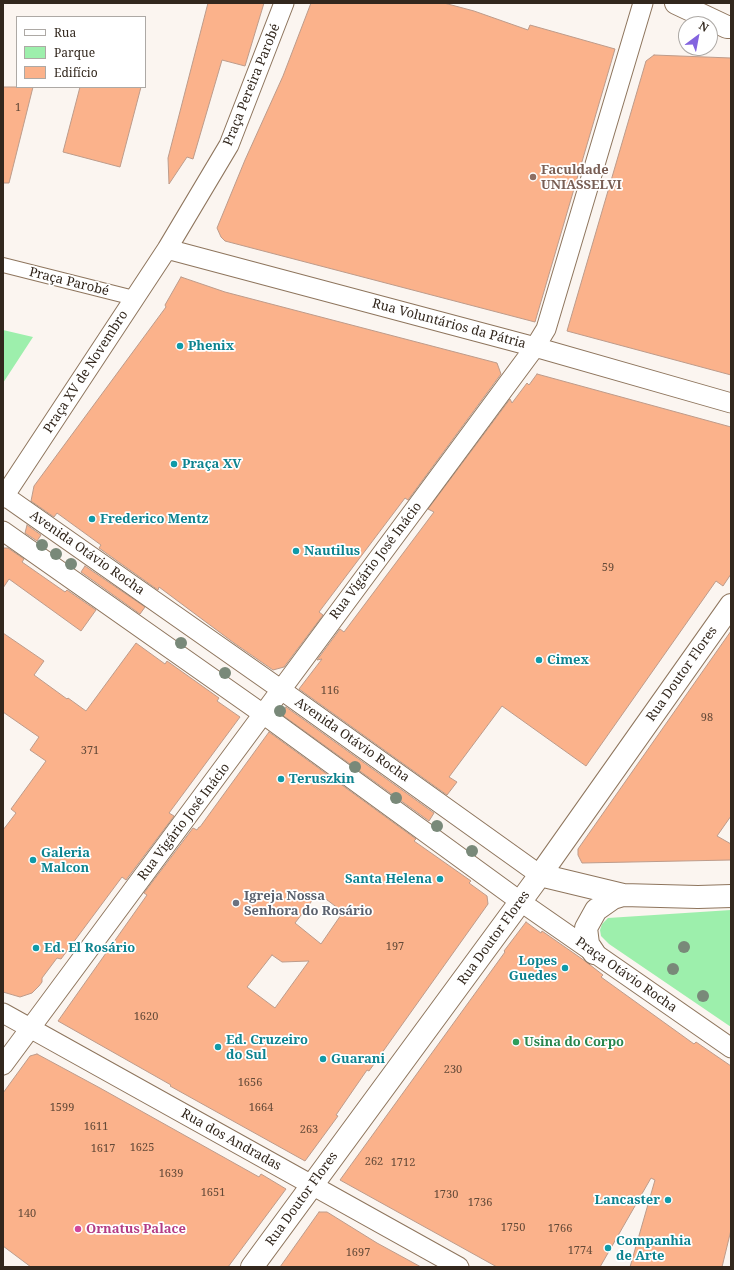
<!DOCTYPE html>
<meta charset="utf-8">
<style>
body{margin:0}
#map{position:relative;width:734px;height:1270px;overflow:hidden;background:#fbf5f0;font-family:"Noto Serif",serif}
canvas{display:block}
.frame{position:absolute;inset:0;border:4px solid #32271d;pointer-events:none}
.legend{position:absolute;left:16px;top:16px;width:130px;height:72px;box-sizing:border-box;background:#fff;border:1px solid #ada9a5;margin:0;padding:5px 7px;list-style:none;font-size:12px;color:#32271d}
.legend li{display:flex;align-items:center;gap:8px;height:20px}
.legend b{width:20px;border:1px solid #ada9a5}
.north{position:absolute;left:678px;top:16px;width:40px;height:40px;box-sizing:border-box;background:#fff;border:1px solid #ada9a5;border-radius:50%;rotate:32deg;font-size:11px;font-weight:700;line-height:16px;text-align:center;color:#32271d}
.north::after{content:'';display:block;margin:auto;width:14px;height:18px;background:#8364df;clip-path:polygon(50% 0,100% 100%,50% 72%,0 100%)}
</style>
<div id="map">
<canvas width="734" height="1270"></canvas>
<div class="frame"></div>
<ul class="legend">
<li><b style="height:5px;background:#fff"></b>Rua</li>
<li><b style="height:11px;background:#9defac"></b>Parque</li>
<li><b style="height:11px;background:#fbb28b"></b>Edifício</li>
</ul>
<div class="north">N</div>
</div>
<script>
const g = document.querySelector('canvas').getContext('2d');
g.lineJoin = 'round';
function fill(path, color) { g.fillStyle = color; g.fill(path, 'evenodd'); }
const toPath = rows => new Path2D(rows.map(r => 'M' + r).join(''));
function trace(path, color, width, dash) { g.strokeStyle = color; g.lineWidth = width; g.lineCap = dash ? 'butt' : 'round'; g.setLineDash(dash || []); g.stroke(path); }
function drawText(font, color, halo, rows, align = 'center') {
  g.font = font + ' "Noto Serif",serif'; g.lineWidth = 3.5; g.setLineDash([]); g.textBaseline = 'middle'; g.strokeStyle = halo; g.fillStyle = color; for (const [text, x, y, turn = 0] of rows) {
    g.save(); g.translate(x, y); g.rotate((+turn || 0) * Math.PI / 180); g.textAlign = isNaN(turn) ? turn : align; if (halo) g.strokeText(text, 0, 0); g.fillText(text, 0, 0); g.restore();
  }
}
fill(toPath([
 [3,330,33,337,3,383],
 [731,910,731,1027,609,944,601,936,600,930,602,924,608,918]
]), '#9defac');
const building = toPath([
 [208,3,264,3,245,66,222,60,193,159,187,157,169,184,168,158,208,3],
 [311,3,444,3,474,11,528,30,530,25,615,49,535,322,225,241,221,237,217,228,245,160,283,76,311,3],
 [654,55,731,58,731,375,567,331,646,61,654,55],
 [3,87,33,87,9,183,3,183,3,87],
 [80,87,141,87,120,167,63,152,80,87],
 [181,277,225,292,497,363,501,374,408,500,405,498,319,612,323,615,284,667,273,670,234,643,159,587,158,590,99,548,101,545,57,513,54,517,31,501,34,486,166,307,165,305,181,277],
 [537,374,731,427,731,574,723,586,716,581,586,766,502,706,449,777,457,782,447,795,299,689,322,659,317,660,340,629,344,632,434,512,428,509,510,399,512,403,527,383,529,385,537,374],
 [27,525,41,535,37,541,25,533,27,525],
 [3,548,8,548,24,559,22,562,65,592,67,590,96,610,81,631,9,579,3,588,3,548],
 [85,566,145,607,140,614,81,572,85,566],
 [731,631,731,816,717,836,731,844,731,860,582,863,578,855,578,849,731,631],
 [3,633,44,661,34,675,67,699,68,698,86,711,136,643,165,664,167,661,219,698,217,701,240,717,169,813,174,816,126,880,122,877,61,959,57,958,42,978,42,982,39,986,32,993,20,997,3,992,3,830,16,813,11,809,46,761,30,750,39,737,3,712,3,633],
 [286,707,434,813,429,821,281,714,286,707],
 [269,732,416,839,414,841,471,881,469,883,487,896,488,904,369,1071,367,1070,336,1115,338,1116,305,1161,170,1086,171,1085,58,1021,147,895,144,893,193,828,197,830,199,827,200,827,269,732],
 [318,893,343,912,321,944,295,923,318,893],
 [272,955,282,962,309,961,275,1008,247,987,272,955],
 [526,922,541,933,542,931,585,961,603,975,601,977,694,1044,696,1042,731,1066,731,1230,722,1267,630,1267,655,1180,651,1178,600,1267,497,1267,340,1180,505,952,504,951,526,922],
 [37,1054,100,1088,259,1177,261,1174,286,1189,228,1267,31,1267,3,1246,3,1093,30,1056,37,1054],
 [319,1212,327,1212,377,1243,421,1267,280,1267,319,1212]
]);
fill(building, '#fbb28b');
trace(building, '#bd9b8a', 1);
const pedestrian = toPath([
 [3,265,134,298]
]);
const minor = toPath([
 [167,249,535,347,731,403],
 [5,496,273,684,540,875],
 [3,498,167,249,229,145,284,3],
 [3,531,263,714,521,902,731,1048],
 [3,1013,459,1267],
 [3,1065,535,347,546,329,643,3]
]);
const tertiary = toPath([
 [540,875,731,605]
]);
const secondary = toPath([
 [676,3,727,27,731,27],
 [594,953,588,944,586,928,596,910,613,898,623,895],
 [252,1267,540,875,623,895,698,897,731,896]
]);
trace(pedestrian, '#8e755d', 16);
trace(minor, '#8e755d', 21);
trace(tertiary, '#8e755d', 24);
trace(secondary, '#8e755d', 24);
trace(pedestrian, '#fff', 14);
trace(minor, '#fff', 19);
trace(tertiary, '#fff', 22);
trace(secondary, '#fff', 22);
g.fillStyle = '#798979';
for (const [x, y] of [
 [42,545],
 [56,554],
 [71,564],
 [181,643],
 [225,673],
 [280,711],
 [355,767],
 [396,798],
 [437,826],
 [472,851],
 [684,947],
 [673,969],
 [703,996]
]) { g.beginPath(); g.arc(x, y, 6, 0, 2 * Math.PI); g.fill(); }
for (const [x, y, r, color] of [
 [533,177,4,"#8d6e63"],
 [180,346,4,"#0f9aa8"],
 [174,464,4,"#0f9aa8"],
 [92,519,4,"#0f9aa8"],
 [296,551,4,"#0f9aa8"],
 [539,660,4,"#0f9aa8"],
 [281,779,4,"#0f9aa8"],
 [33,860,4,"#0f9aa8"],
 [440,879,4,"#0f9aa8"],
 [236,903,4,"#6b7280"],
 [36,948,4,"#0f9aa8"],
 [565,968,4,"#0f9aa8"],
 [516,1042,4,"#2e9e5b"],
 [218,1047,4,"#0f9aa8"],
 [323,1059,4,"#0f9aa8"],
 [668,1200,4,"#0f9aa8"],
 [78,1229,4,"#d1479c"],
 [608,1248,4,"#0f9aa8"]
]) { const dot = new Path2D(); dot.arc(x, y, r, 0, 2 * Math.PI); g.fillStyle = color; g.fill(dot); trace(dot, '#fff', 1.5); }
drawText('11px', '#644a38', null, [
 ["1",18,108],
 ["59",608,568],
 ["116",330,691],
 ["98",707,718],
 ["371",90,751],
 ["197",395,947],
 ["1620",146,1017],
 ["230",453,1070],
 ["1656",250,1083],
 ["1599",62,1108],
 ["1664",261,1108],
 ["1611",96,1127],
 ["263",309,1130],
 ["1625",142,1148],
 ["1617",103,1149],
 ["262",374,1162],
 ["1712",403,1163],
 ["1639",171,1174],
 ["1651",213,1193],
 ["1730",446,1195],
 ["1736",480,1203],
 ["140",27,1214],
 ["1750",513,1228],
 ["1766",560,1229],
 ["1774",580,1251],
 ["1697",358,1253]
]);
drawText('13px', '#32271d', '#fff', [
 ["Praça Pereira Parobé",252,85,-68],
 ["Praça Parobé",69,282,14],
 ["Rua Voluntários da Pátria",449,324,15],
 ["Praça XV de Novembro",86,372,-57],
 ["Avenida Otávio Rocha",87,553,35],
 ["Rua Vigário José Inácio",376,561,-53],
 ["Rua Doutor Flores",682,674,-55],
 ["Avenida Otávio Rocha",352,740,35],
 ["Rua Vigário José Inácio",184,822,-53],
 ["Rua Doutor Flores",494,938,-54],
 ["Praça Otávio Rocha",626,975,35],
 ["Rua dos Andradas",231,1140,29],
 ["Rua Doutor Flores",302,1199,-54]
]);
drawText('bold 13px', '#785e54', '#fff', [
 ["Faculdade",541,170],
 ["UNIASSELVI",541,185]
], 'left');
drawText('bold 13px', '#0d838f', '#fff', [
 ["Phenix",188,346],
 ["Praça XV",182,464],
 ["Frederico Mentz",100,519],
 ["Nautilus",304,551],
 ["Cimex",547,660],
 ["Teruszkin",289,779],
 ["Galeria",41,853],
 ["Malcon",41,868],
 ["Santa Helena",432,879,"right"],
 ["Ed. El Rosário",44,948],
 ["Lopes",557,961,"right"],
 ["Guedes",557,976,"right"],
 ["Ed. Cruzeiro",226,1040],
 ["do Sul",226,1055],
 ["Guarani",331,1059],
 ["Lancaster",660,1200,"right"],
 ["Companhia",616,1241],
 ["de Arte",616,1256]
], 'left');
drawText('bold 13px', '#5b616d', '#fff', [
 ["Igreja Nossa",244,896],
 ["Senhora do Rosário",244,911]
], 'left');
drawText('bold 13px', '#27864d', '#fff', [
 ["Usina do Corpo",524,1042]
], 'left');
drawText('bold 13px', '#b23c85', '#fff', [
 ["Ornatus Palace",86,1229]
], 'left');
</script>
